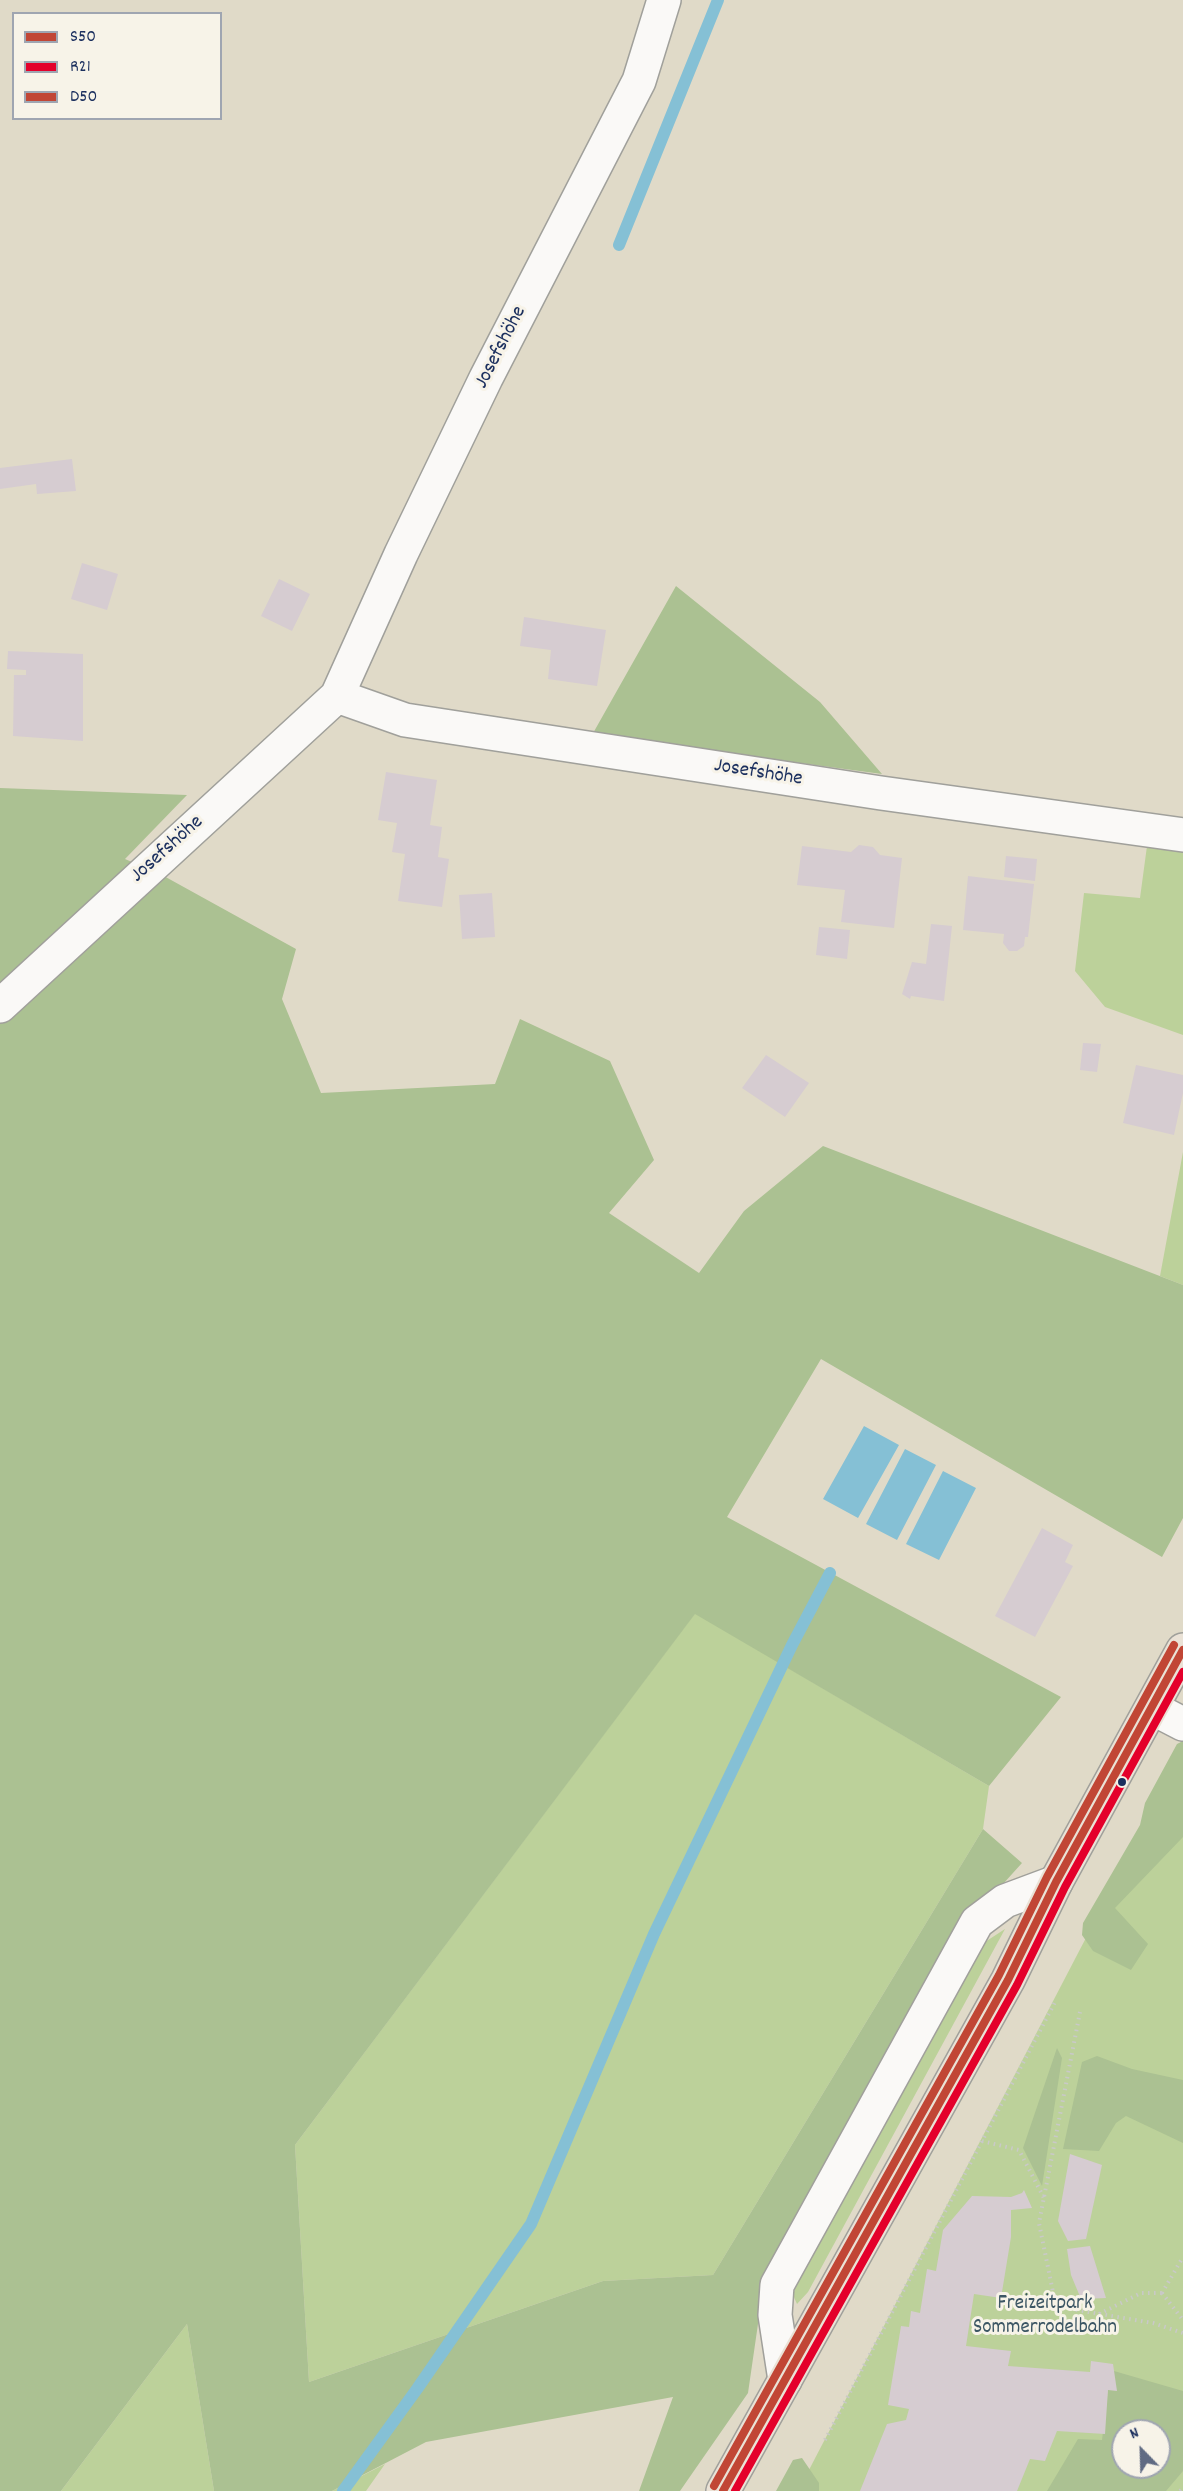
<!DOCTYPE html>
<meta charset="utf-8">
<style>
body{margin:0}
#map{position:relative;width:1183px;height:2491px;overflow:hidden;background:#e0dac8;font-family:Dekko,sans-serif}
canvas{display:block}
.legend{position:absolute;left:12px;top:12px;width:210px;height:108px;box-sizing:border-box;background:#f7f3e8;border:2px solid #9fa5b1;margin:0;padding:8px 10px;list-style:none;font-size:18px;color:#1b2f5e}
.legend li{display:flex;align-items:center;gap:12px;height:30px}
.legend b{width:30px;border:2px solid #9fa5b1}
.north{position:absolute;left:1111px;top:2419px;width:60px;height:60px;box-sizing:border-box;background:#f7f3e8;border:2px solid #9fa5b1;border-radius:50%;rotate:337deg;font-size:16px;font-weight:700;line-height:24px;text-align:center;color:#1b2f5e}
.north::after{content:'';display:block;margin:auto;width:21px;height:27px;background:#606b83;clip-path:polygon(50% 0,100% 100%,50% 72%,0 100%)}
</style>
<div id="map">
<canvas width="1183" height="2491"></canvas>
<ul class="legend">
<li><b style="height:8px;background:#c14635"></b>S50</li>
<li><b style="height:8px;background:#e4002b"></b>R21</li>
<li><b style="height:8px;background:#c14635"></b>D50</li>
</ul>
<div class="north">N</div>
</div>
<script>
const g = document.querySelector('canvas').getContext('2d');
g.lineJoin = 'round';
function fill(path, color) { g.fillStyle = color; g.fill(path, 'evenodd'); }
const toPath = rows => new Path2D(rows.map(r => 'M' + r).join(''));
function trace(path, color, width, dash) { g.strokeStyle = color; g.lineWidth = width; g.lineCap = dash ? 'butt' : 'round'; g.setLineDash(dash || []); g.stroke(path); }
function drawText(font, color, halo, rows, align = 'center') {
  g.font = font + ' Dekko,sans-serif'; g.lineWidth = 6; g.setLineDash([]); g.textBaseline = 'middle'; g.strokeStyle = halo; g.fillStyle = color; for (const [text, x, y, turn = 0] of rows) {
    g.save(); g.translate(x, y); g.rotate((+turn || 0) * Math.PI / 180); g.textAlign = isNaN(turn) ? turn : align; if (halo) g.strokeText(text, 0, 0); g.fillText(text, 0, 0); g.restore();
  }
}
fill(toPath([
 [1147,846,1183,852,1183,1035,1105,1007,1075,971,1084,893,1140,898],
 [1183,1152,1183,1285,1160,1276],
 [695,1613,989,1786,983,1829,713,2275,603,2281,309,2382,295,2145],
 [1164,1788,1183,1798,1183,2491,798,2491],
 [1123,2431,1159,2431,1159,2467,1123,2467],
 [1005,1929,808,2292,797,2304,793,2295,795,2287,974,1959,985,1942],
 [187,2324,214,2491,61,2491],
 [385,2464,366,2491,332,2491]
]), '#bcd19a');
fill(toPath([
 [676,586,820,702,882,774,592,735],
 [0,788,187,795,125,859,162,875,296,949,282,999,321,1093,495,1084,520,1019,610,1061,654,1160,609,1213,699,1273,744,1211,823,1146,1183,1285,1183,1518,1162,1557,821,1359,727,1517,1061,1697,989,1786,695,1614,295,2145,309,2382,603,2281,713,2275,983,1829,1022,1863,965,1926,760,2310,748,2393,680,2491,639,2491,673,2397,426,2442,332,2491,214,2491,187,2324,61,2491,0,2491],
 [1183,1741,1183,1837,1115,1908,1148,1944,1131,1970,1093,1951,1082,1935,1083,1923,1140,1825,1145,1803,1177,1744],
 [1057,2048,1062,2058,1042,2186,1023,2148],
 [1097,2056,1132,2069,1183,2080,1183,2143,1126,2116,1116,2123,1099,2151,1063,2149,1082,2062],
 [1114,2371,1183,2391,1183,2471,1166,2491,1047,2491,1078,2439,1102,2440,1108,2390],
 [1123,2431,1159,2431,1159,2467,1123,2467],
 [802,2458,819,2483,819,2491,776,2491,793,2460]
]), '#abc192');
fill(toPath([
 [864,1426,899,1445,858,1518,823,1499],
 [905,1449,936,1465,897,1540,866,1524],
 [943,1471,976,1488,939,1560,906,1544]
]), '#85c0d5');
trace(toPath([
 [619,245,718,0],
 [343,2491,417,2389,531,2224,654,1934,792,1645,830,1573]
]), '#85c0d5', 12);
fill(toPath([
 [72,459,76,491,37,494,36,484,0,489,0,468],
 [82,563,118,574,107,610,71,599],
 [279,579,310,594,292,631,261,616],
 [524,617,606,630,597,686,548,679,551,650,520,646],
 [8,651,83,654,83,741,13,736,14,675,26,675,26,670,7,669],
 [386,772,437,780,430,825,442,827,438,857,449,859,442,907,398,901,405,854,392,852,397,823,378,820],
 [859,845,873,847,880,855,902,858,894,928,841,922,845,890,797,885,802,846,851,852],
 [1006,856,1037,859,1035,881,1004,877],
 [968,876,1034,884,1028,937,1025,937,1024,946,1017,951,1009,951,1003,943,1004,934,963,930],
 [492,893,495,937,462,939,459,895],
 [931,924,952,926,944,1001,911,996,910,999,902,994,912,962,926,964],
 [819,927,850,930,847,959,816,955],
 [1083,1043,1101,1044,1097,1072,1080,1070],
 [766,1055,809,1083,785,1117,742,1088],
 [1136,1065,1183,1075,1183,1093,1174,1135,1123,1123],
 [1042,1528,1073,1545,1065,1562,1073,1566,1035,1637,995,1616],
 [1070,2154,1102,2165,1086,2239,1068,2241,1058,2221],
 [1024,2190,1032,2208,1011,2210,1011,2237,1001,2298,974,2294,966,2346,1011,2351,1008,2366,1090,2372,1091,2361,1113,2364,1117,2391,1108,2390,1105,2434,1057,2431,1045,2461,1030,2459,1017,2491,860,2491,887,2424,906,2420,909,2409,888,2405,901,2326,909,2327,911,2311,920,2313,927,2269,936,2271,943,2230,972,2196,1011,2197,1022,2193],
 [1090,2246,1106,2298,1081,2299,1071,2275,1067,2249]
]), '#d6ccd1');
const minor = toPath([
 [337,696,405,720,881,793,1183,835],
 [0,1006,337,696,401,554,486,378,639,81,664,0],
 [1152,1708,1183,1724],
 [785,2380,775,2315,777,2285,977,1922,1005,1901,1056,1882]
]);
const major = toPath([
 [723,2491,1008,1980,1056,1882,1183,1650]
]);
trace(minor, '#a0a09b', 36);
trace(major, '#a0a09b', 36);
trace(toPath([
 [1080,2012,1039,2223,1055,2302,1071,2309,1153,2323,1183,2333],
 [982,2141,1019,2150,1044,2198],
 [1162,2293,1183,2257],
 [1162,2293,1183,2320],
 [1099,2314,1141,2293,1162,2293],
 [825,2440,1055,2002],
 [1180,2491,1183,2488]
]), '#c9c9c8', 4, [1.5, 4.5]);
trace(minor, '#faf9f7', 33);
trace(major, '#eae2d6', 33);
trace(toPath([
 [723,2491,1008,1980,1056,1882,1183,1650]
]), '#c14635', 8);
trace(toPath([
 [735,2491,1017,1985,1065,1887,1183,1672]
]), '#e4002b', 8);
trace(toPath([
 [714,2486,999,1975,1047,1877,1174,1645]
]), '#c14635', 8);
for (const [x, y, r, color] of [
 [1122,1782,5,"#1b2f5e"]
]) { const dot = new Path2D(); dot.arc(x, y, r, 0, 2 * Math.PI); g.fillStyle = color; g.fill(dot); trace(dot, '#f7f3e8', 2); }
drawText('21px', '#1b2f5e', '#f7f3e8', [
 ["Josefshöhe",502,348,-63],
 ["Josefshöhe",758,774,9],
 ["Josefshöhe",168,850,-42]
]);
drawText('21px', '#3c5664', '#f7f3e8', [
 ["Freizeitpark",1045,2305],
 ["Sommerrodelbahn",1045,2329]
]);
</script>
